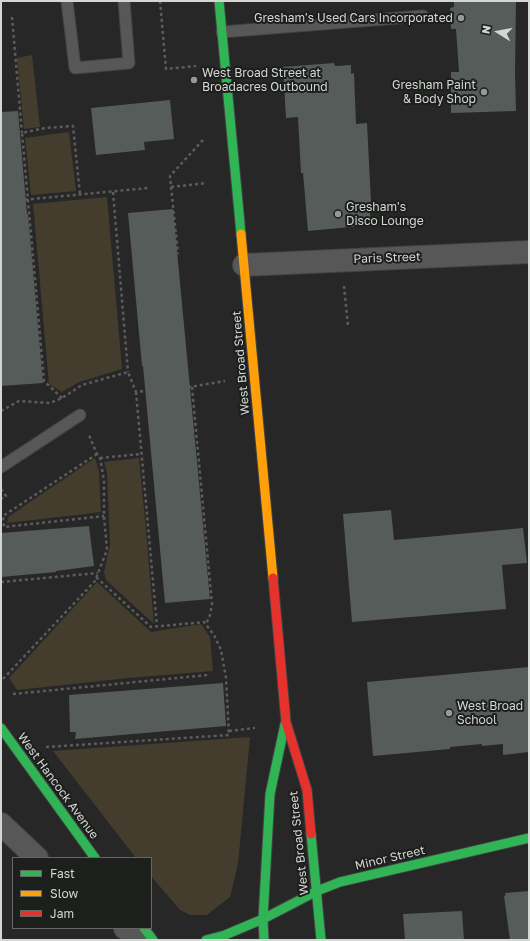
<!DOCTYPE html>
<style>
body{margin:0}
#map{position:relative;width:530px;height:941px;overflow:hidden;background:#272727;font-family:"Golos Text",sans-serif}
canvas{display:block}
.frame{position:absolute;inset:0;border:2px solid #d4d6d4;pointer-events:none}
.legend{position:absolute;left:12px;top:857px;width:140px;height:72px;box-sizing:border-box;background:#1c1f1c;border:1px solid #666866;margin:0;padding:5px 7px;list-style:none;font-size:12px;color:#d4d6d4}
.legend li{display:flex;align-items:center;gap:8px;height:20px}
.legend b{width:20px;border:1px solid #666866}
.north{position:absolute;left:478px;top:12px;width:40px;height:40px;-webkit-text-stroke:3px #1c1f1c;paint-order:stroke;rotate:281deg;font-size:11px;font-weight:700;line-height:16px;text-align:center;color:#d4d6d4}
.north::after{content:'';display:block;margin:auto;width:14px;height:18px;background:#d4d6d4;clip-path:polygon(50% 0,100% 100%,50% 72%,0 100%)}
</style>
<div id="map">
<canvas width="530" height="941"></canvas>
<div class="frame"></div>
<ul class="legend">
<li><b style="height:5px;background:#30b455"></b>Fast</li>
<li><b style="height:5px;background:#ff9f0a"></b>Slow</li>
<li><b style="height:5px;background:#e5322d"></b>Jam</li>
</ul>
<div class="north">N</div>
</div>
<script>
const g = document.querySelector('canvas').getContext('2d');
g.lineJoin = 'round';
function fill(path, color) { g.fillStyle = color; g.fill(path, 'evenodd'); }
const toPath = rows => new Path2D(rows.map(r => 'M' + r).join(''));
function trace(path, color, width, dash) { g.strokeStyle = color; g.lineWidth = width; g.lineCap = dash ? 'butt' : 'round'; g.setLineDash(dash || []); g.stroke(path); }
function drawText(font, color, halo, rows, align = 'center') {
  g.font = font + ' "Golos Text",sans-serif'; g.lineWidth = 4; g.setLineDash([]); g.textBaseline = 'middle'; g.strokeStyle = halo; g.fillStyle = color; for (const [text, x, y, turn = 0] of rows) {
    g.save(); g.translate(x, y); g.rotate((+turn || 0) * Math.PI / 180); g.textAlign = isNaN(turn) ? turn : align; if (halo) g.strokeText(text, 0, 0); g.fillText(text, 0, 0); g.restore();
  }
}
fill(toPath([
 [32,55,40,127,24,129,17,58],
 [69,132,76,191,31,195,25,138],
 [107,197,122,369,79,382,62,392,49,384,33,204],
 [95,458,99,472,101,512,7,523,8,517],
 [139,458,146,530,154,624,106,580,104,572,110,545,107,473,104,462],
 [97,582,151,632,201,624,210,637,213,671,128,678,17,690,9,678],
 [250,737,238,864,230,897,207,915,190,915,180,910,151,876,151,858,136,858,53,751]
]), '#443d2e');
fill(toPath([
 [454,1,516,1,515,71,516,111,451,113,451,72,459,72,456,29,451,29,450,8,454,7],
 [334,63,335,66,351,65,351,74,354,73,356,124,367,123,371,202,369,202,371,225,308,231,303,173,301,173,298,117,286,118,283,67],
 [170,100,174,139,144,142,145,150,96,155,91,108],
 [18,111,27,214,28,214,43,383,1,386,1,112],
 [173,209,210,599,165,603,143,366,142,366,128,213],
 [391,510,394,540,523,528,527,563,502,565,506,609,352,622,343,514],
 [89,526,94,566,56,571,56,572,1,577,1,533],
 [529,667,529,752,503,755,503,744,482,746,482,744,450,747,450,749,373,756,367,682],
 [223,683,226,726,75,739,76,732,70,732,69,695],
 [529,891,529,940,510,940,504,896,506,895,505,893],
 [462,911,464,940,405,940,403,914]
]), '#555c5a');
const lane = toPath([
 [67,1,75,68,129,63,124,1],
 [222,32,423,16],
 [1,467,80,415]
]);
const street = toPath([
 [244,265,529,252],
 [1,824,37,858],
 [125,928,145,940]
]);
const fast = toPath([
 [219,1,241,234],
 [1,728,95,858],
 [311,834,321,940],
 [144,928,153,940],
 [206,940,225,935,263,919,317,891,340,882,529,838],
 [264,940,263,919,270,794,285,724]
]);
const slow = toPath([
 [241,234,273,578]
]);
const jam = toPath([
 [273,578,286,722,307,790,311,834]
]);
trace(lane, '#434343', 13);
trace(street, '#434343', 24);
trace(fast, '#434343', 11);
trace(slow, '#434343', 11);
trace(jam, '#434343', 11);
trace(toPath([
 [160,1,166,69,196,66],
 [12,17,22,133],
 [203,140,170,176,171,187,207,183],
 [171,187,178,254],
 [113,192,128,372],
 [1,202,148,188],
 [344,286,348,326],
 [192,387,212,604,210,615,206,624],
 [136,392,157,626],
 [62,398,44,381,22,133,45,128,73,126,80,194],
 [1,411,19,401,50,403,62,398,82,385,128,372,136,392,196,386,225,381],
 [97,454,3,516,4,527,104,516],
 [100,458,141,454],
 [1,489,6,496,1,499],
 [1,582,98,573],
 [3,679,95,581,107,550,104,516,104,480,100,458,97,454,88,433],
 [13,694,208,675],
 [229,731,255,728],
 [46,747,229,735,226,678,221,650,214,635,204,622,151,627,96,577]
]), '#5c5c5c', 2.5, [3, 3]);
trace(lane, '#575757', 11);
trace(street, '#575757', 22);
trace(fast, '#30b455', 9);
trace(slow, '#ff9f0a', 9);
trace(jam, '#e5322d', 9);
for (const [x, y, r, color] of [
 [461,18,4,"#979997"],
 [194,80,4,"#979997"],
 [484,92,4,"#979997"],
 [338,214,4,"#979997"],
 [449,713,4,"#979997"]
]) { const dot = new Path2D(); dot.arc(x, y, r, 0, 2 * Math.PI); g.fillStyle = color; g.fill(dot); trace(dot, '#1c1f1c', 1.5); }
drawText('12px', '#d4d6d4', '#1c1f1c', [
 ["Gresham's Used Cars Incorporated",453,18,"right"],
 ["West Broad Street at",202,73],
 ["Broadacres Outbound",202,87],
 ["Gresham Paint",476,85,"right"],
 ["& Body Shop",476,99,"right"],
 ["Gresham's",346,207],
 ["Disco Lounge",346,221],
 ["West Broad",457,706],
 ["School",457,720]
], 'left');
drawText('12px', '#d4d6d4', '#1c1f1c', [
 ["Paris Street",387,258,-2],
 ["West Broad Street",241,363,-95],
 ["West Hancock Avenue",58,786,54],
 ["West Broad Street",299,843,-96],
 ["Minor Street",390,858,-13]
]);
</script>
